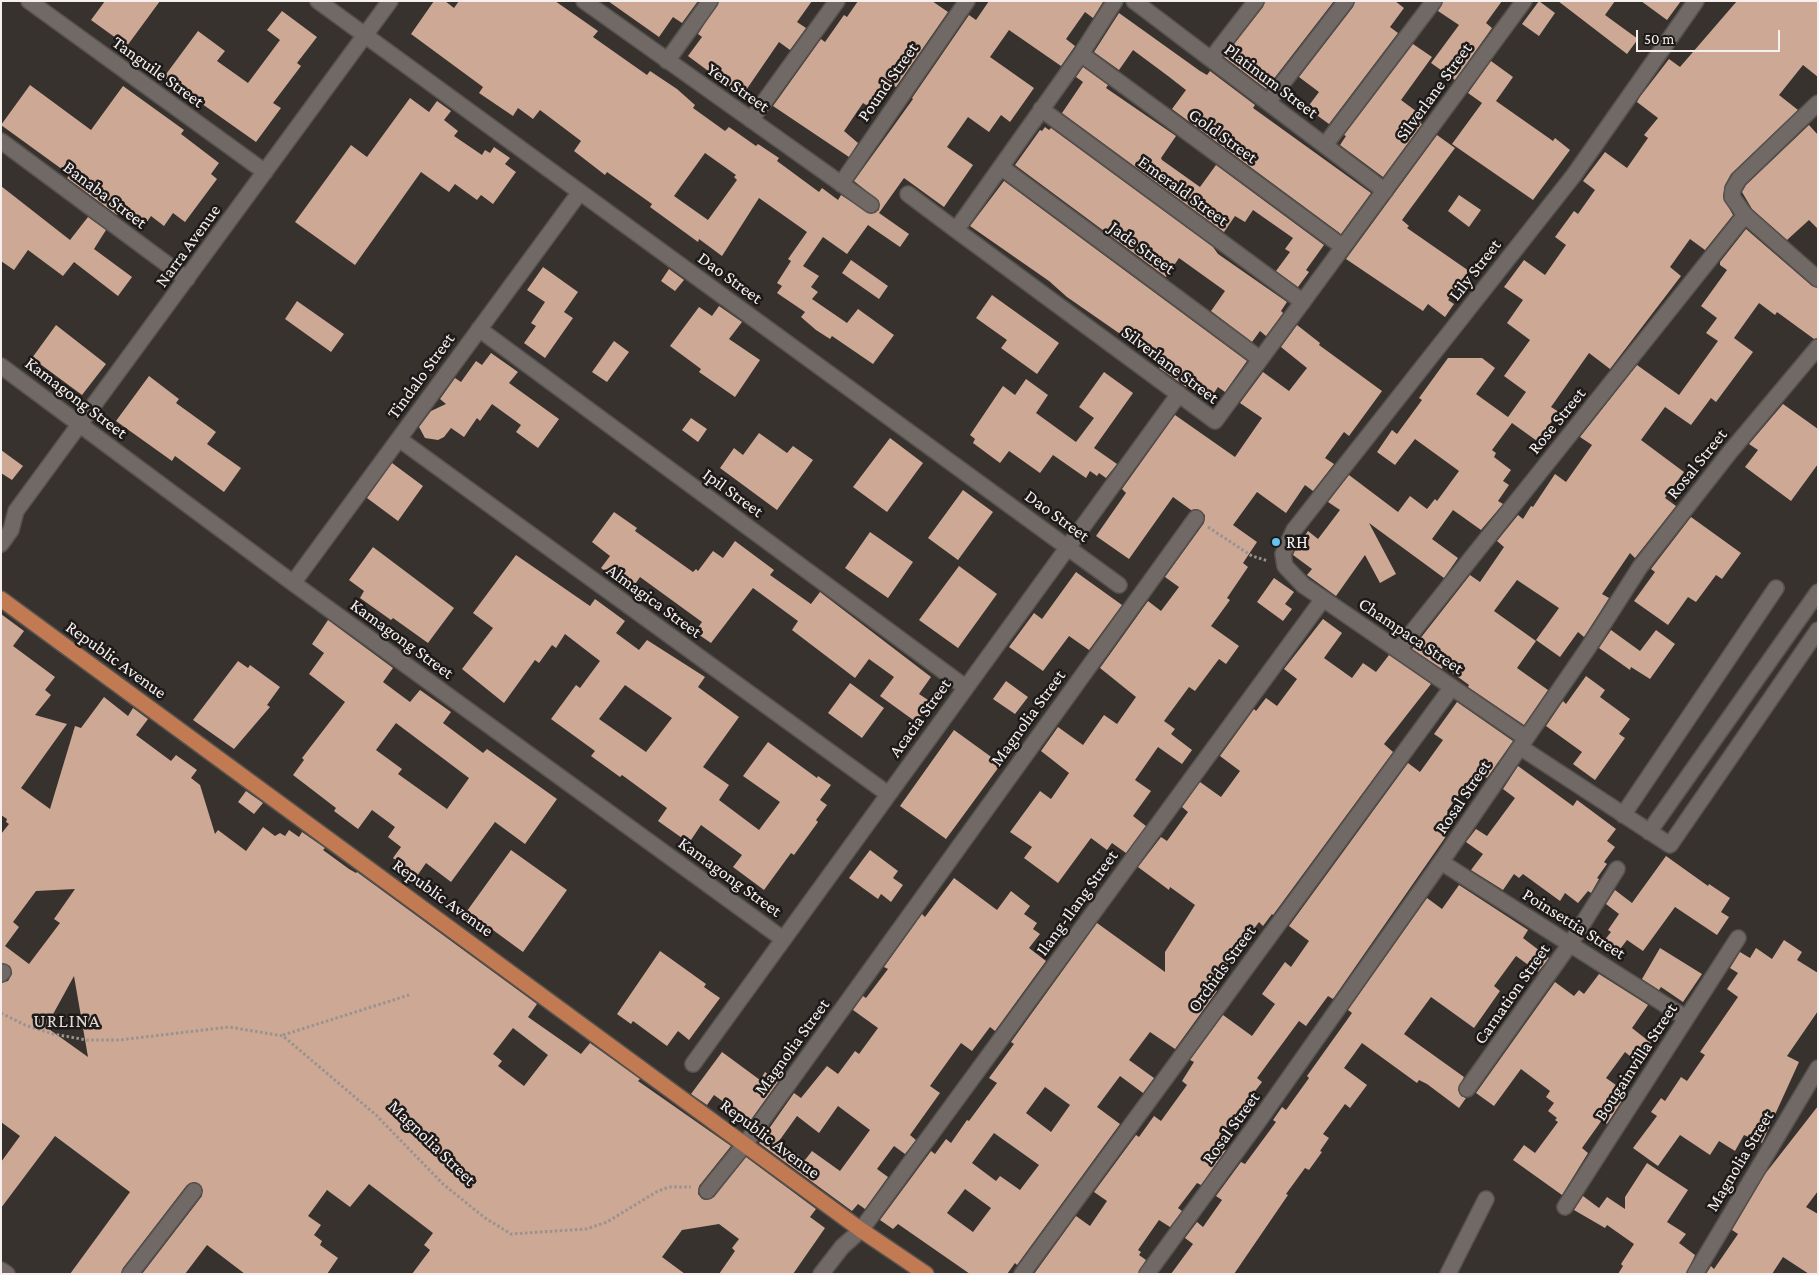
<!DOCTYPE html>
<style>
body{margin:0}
#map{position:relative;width:1819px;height:1275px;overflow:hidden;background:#38322e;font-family:"Crimson Pro",serif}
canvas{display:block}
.frame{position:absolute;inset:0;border:2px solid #f5f0ee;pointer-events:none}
.scale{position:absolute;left:1636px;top:30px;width:144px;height:22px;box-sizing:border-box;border:2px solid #f5f0ee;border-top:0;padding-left:6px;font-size:15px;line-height:18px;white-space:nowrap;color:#f5f0ee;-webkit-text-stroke:4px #1d1a19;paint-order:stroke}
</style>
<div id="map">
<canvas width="1819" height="1275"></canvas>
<div class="frame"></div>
<div class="scale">50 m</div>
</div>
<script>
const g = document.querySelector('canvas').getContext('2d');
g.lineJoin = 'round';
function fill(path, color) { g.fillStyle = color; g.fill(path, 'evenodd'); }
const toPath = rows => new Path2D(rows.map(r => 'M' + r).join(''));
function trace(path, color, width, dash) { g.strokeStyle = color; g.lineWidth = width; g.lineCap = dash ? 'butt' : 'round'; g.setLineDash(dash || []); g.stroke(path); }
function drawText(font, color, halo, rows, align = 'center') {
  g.font = font + ' "Crimson Pro",serif'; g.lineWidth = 5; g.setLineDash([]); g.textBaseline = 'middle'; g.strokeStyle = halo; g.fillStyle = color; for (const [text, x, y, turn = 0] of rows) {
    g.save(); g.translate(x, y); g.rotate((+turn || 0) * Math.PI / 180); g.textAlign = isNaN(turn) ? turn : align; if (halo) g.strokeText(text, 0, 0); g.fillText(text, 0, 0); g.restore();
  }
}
fill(toPath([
 [105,1,160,1,127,46,91,20],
 [434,1,445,1,454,8,459,1,555,1,598,31,593,37,647,75,650,71,677,89,695,105,693,108,725,131,729,127,756,146,758,144,779,158,777,161,819,192,822,188,838,200,841,195,871,214,879,210,879,201,854,181,913,99,912,98,969,15,976,20,989,1,1103,2,1093,18,1085,12,1066,39,1075,46,1061,66,1009,30,990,57,1034,88,1010,122,1001,115,989,132,968,117,947,147,973,165,944,207,904,178,879,213,909,234,900,247,868,225,847,254,823,237,803,266,819,276,811,287,818,292,812,299,847,323,858,309,894,335,873,364,832,336,830,339,816,330,801,317,805,312,777,293,782,286,777,283,791,261,788,259,807,232,759,198,722,256,699,239,698,242,650,207,652,204,607,172,605,175,574,151,581,141,540,110,533,119,518,108,513,116,479,93,483,87,411,34],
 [705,153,736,175,734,177,737,180,708,220,674,196],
 [608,1,698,1,682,23,673,17,659,37],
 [719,1,812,1,797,22,806,28,790,50,779,42,742,96,688,56,702,37,698,34],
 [858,1,932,1,948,12,896,87,887,81,869,107,863,103,844,131,858,143,849,157,773,106,821,39,825,42,844,15,847,17],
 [1265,1,1334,1,1266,89,1224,57,1263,7],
 [1355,1,1395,1,1404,8,1390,27,1398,33,1329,124,1307,108,1319,92,1299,77,1353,7],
 [1443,1,1502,1,1486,23,1492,28,1455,80,1431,63,1459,25,1438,11],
 [1539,1,1555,13,1539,36,1522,24],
 [1558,1,1615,1,1605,15,1638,39,1627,54],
 [1641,1,1681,1,1667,20],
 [1737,1,1818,1,1818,77,1803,65,1779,95,1798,110,1731,174,1725,185,1723,197,1733,215,1705,250,1690,239,1670,267,1681,276,1610,369,1589,353,1551,407,1559,412,1537,441,1512,423,1492,450,1496,453,1494,457,1511,470,1503,481,1509,485,1498,501,1503,504,1481,530,1453,510,1432,539,1458,558,1444,578,1369,523,1396,574,1380,583,1365,555,1336,596,1307,575,1312,569,1293,555,1296,548,1308,531,1318,539,1340,510,1328,502,1349,475,1398,512,1410,496,1427,509,1435,499,1437,501,1459,471,1415,439,1395,465,1377,452,1392,430,1397,434,1422,400,1419,398,1448,358,1482,358,1495,368,1476,394,1508,417,1526,392,1504,376,1530,340,1507,323,1523,300,1504,287,1524,260,1545,275,1566,245,1555,237,1574,211,1578,214,1595,190,1583,181,1605,152,1627,168,1648,138,1644,135,1658,118,1637,102,1639,98,1669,59,1680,67],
 [282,11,317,37,297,63,301,66,273,103,281,108,256,142,164,77,198,31,225,51,217,61,248,83,280,40,267,30],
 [1119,13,1200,71,1207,75,1210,71,1255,105,1253,108,1371,193,1341,234,1172,109,1186,90,1168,76,1133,50,1119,70,1094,52],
 [1413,44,1432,57,1401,100,1424,117,1420,123,1422,124,1383,177,1340,145,1346,136,1344,135],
 [1491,61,1513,77,1496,101,1553,141,1555,138,1570,150,1533,200,1452,144,1482,103,1468,93],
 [1083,67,1108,85,1106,88,1176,136,1161,158,1162,160,1200,187,1216,165,1324,245,1306,270,1309,272,1298,287,1276,271,1290,252,1285,249,1293,238,1253,210,1245,222,1235,216,1224,232,1062,113,1083,82,1076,77],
 [30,85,91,130,123,86,184,130,181,134,219,163,211,174,217,179,185,222,173,213,164,226,151,216,144,226,121,209,117,215,67,178,70,175,1,125],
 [410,98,429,112,437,101,451,111,444,120,458,131,454,136,482,155,485,150,490,153,494,147,510,158,505,164,516,172,493,204,481,195,477,200,455,184,449,192,421,172,355,265,295,222,351,145,367,157],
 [1809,125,1818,135,1818,229,1809,220,1787,240,1752,209,1742,192,1746,185],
 [1045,127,1049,130,1051,128,1213,247,1218,254,1287,302,1281,311,1283,313,1266,336,1260,331,1252,342,1211,311,1225,291,1179,258,1166,277,1015,165,1040,130,1042,131],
 [1437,135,1455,148,1402,220,1409,226,1407,228,1469,271,1448,300,1454,304,1445,317,1428,304,1423,311,1346,259],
 [1004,181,1247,361,1225,392,1218,387,1208,402,1159,368,1162,363,1067,297,1049,281,970,226],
 [1,186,70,240,88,217,106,230,94,249,132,277,118,296,74,262,63,276,28,250,14,270,1,261],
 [1459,195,1481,210,1469,227,1448,211],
 [1746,229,1812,286,1818,288,1818,338,1814,339,1777,312,1775,315,1759,303,1734,338,1753,352,1716,402,1711,398,1691,425,1665,407,1641,440,1684,472,1665,498,1676,506,1635,558,1630,553,1602,594,1609,598,1584,637,1578,632,1560,657,1536,640,1559,608,1517,580,1494,611,1536,641,1517,668,1548,690,1524,725,1468,687,1469,685,1443,666,1442,669,1412,649,1470,575,1480,582,1504,547,1497,541,1518,515,1523,519,1531,506,1533,507,1555,474,1566,482,1592,445,1580,437,1637,365,1679,395,1718,341,1706,333,1717,318,1701,306,1727,270,1720,265,1720,262],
 [851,260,888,286,879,299,842,273],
 [543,267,578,292,564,312,573,318,545,358,524,343,536,326,531,323,545,302,527,290],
 [669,269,684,280,675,291,661,281],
 [992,295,1059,343,1037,374,1001,348,1007,340,976,318],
 [297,301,344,334,331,352,285,319],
 [719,306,742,322,729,339,760,360,735,397,699,372,701,369,670,346,699,307,712,316],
 [56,325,106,364,82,395,32,358],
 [1297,325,1320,343,1319,345,1382,391,1349,436,1344,432,1325,458,1334,464,1313,491,1305,485,1286,513,1257,492,1233,525,1257,542,1243,563,1248,567,1227,598,1230,600,1211,626,1239,646,1226,664,1219,659,1195,691,1189,687,1164,721,1175,729,1171,734,1192,750,1182,764,1158,747,1135,780,1151,791,1133,816,1146,826,1126,853,1112,843,1107,850,1091,838,1058,883,1024,858,1032,847,1010,832,1040,791,1051,799,1069,773,1041,751,1058,727,1083,745,1104,715,1117,724,1136,697,1100,668,1148,601,1161,611,1179,587,1165,577,1204,523,1205,515,1197,509,1191,510,1173,497,1129,559,1096,536,1126,493,1122,489,1175,415,1235,457,1262,418,1240,403,1263,372,1289,391,1307,368,1281,347],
 [614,341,629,352,607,382,592,372],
 [491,353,518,372,509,383,559,419,538,448,516,432,521,425,492,404,480,421,477,418,464,437,451,428,444,437,438,440,425,438,419,427,431,411,446,404,440,399,455,378,461,382,476,361,482,365],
 [1104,372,1133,393,1094,448,1117,464,1106,478,1099,473,1097,476,1090,471,1086,478,1053,455,1040,473,1009,451,1000,463,973,443,975,439,970,435,1003,386,1015,395,1026,379,1048,395,1036,413,1076,442,1094,418,1079,407],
 [149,376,179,399,176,403,216,432,207,444,241,468,224,492,175,456,172,461,116,421],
 [1783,404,1818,429,1818,464,1791,501,1745,467,1758,450,1749,444],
 [691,418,707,429,698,442,682,430],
 [759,433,787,453,793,446,813,460,777,510,720,468,734,448,743,455],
 [890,438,923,463,887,512,853,487],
 [1,450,23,466,12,480,1,473],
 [392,463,423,486,398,521,367,498],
 [963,490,993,512,958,560,928,538],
 [614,512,637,528,635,531,693,572,696,569,698,571,713,551,723,558,735,541,774,570,770,575,811,604,820,592,931,677,919,694,931,702,916,722,880,696,894,677,869,659,855,678,792,630,798,621,753,588,711,643,695,632,702,622,640,577,631,590,601,568,610,556,592,542],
 [1691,517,1741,553,1722,579,1716,575,1696,602,1688,597,1668,625,1634,601,1655,572,1651,569],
 [870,532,913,562,888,598,845,568],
 [373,547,454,608,428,643,393,618,391,620,360,598,364,591,349,580],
 [516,555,590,606,595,599,625,621,616,633,639,650,647,640,705,677,698,687,739,717,703,767,729,785,719,800,759,830,780,802,743,776,768,742,817,778,818,776,831,785,820,800,827,805,816,820,818,822,794,855,791,853,764,890,733,867,742,855,701,825,689,843,658,821,667,808,622,775,620,777,591,756,595,751,551,719,576,685,580,688,600,661,565,634,556,648,552,645,539,663,535,660,504,703,462,669,493,628,473,613],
 [625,685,672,718,646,752,599,719],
 [959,566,997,594,958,648,919,620],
 [1076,572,1122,605,1089,650,1069,636,1043,671,1009,647,1034,613,1042,619],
 [1274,578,1294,592,1285,604,1292,609,1283,621,1257,602],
 [1,614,24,631,13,646,55,677,45,690,51,695,35,715,67,724,21,788,50,809,75,726,81,728,104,697,128,716,133,708,148,719,136,735,171,761,176,755,197,770,191,778,200,785,215,834,218,830,246,851,263,827,275,836,280,833,285,836,289,830,299,837,302,832,325,848,323,850,349,869,356,873,357,872,537,1004,528,1017,581,1054,590,1043,640,1079,638,1081,731,1146,699,1186,698,1194,702,1199,706,1200,714,1197,746,1157,816,1209,810,1217,825,1228,793,1274,719,1274,735,1251,732,1248,739,1239,719,1224,682,1230,662,1257,685,1274,412,1274,430,1250,424,1245,433,1233,369,1184,350,1207,327,1190,308,1216,321,1225,314,1235,322,1241,320,1245,338,1258,327,1274,245,1274,207,1245,185,1274,142,1274,202,1196,202,1187,195,1182,187,1185,123,1268,121,1274,70,1274,130,1192,55,1136,1,1208,1,1162,20,1136,1,1122,1,983,8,981,12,974,10,966,1,963,1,834,9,824,6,822,7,819,1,815],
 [75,889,54,919,60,923,29,964,5,946,19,927,13,922,36,891],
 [74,976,88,1057,46,1027],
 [513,1028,548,1055,524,1086,498,1066,502,1061,493,1054],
 [1323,619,1342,633,1324,658,1352,678,1363,663,1376,672,1389,655,1431,684,1384,744,1393,752,1273,915,1272,914,1263,926,1259,922,1211,987,1217,991,1175,1049,1150,1032,1129,1060,1154,1078,1143,1093,1120,1076,1097,1107,1120,1124,1017,1265,1015,1263,1007,1274,970,1274,898,1224,893,1229,880,1220,931,1151,935,1154,946,1139,951,1143,967,1120,969,1121,997,1083,989,1078,1014,1044,1011,1042,1097,923,1165,972,1165,952,1195,905,1170,887,1169,890,1138,867,1161,837,1167,841,1188,812,1182,807,1200,782,1221,797,1240,771,1220,756,1254,709,1256,711,1266,698,1277,706,1297,679,1284,669],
 [1045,1087,1070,1105,1051,1132,1026,1113],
 [994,1133,1039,1165,1020,1190,1000,1176,996,1181,972,1163],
 [965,1189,991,1208,973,1232,947,1213],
 [328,620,393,668,383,682,410,702,420,690,451,712,443,723,483,753,487,749,557,799,525,844,495,822,451,882,426,863,417,876,393,858,401,847,388,837,395,827,372,810,358,829,334,811,336,808,293,775,304,760,302,758,345,702,309,674,324,653,312,644],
 [396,723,469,778,447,809,398,774,402,769,376,750],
 [1611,630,1640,651,1656,630,1675,644,1650,679,1631,667,1630,670,1599,648],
 [238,661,248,668,250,665,280,687,267,705,270,707,234,749,193,720],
 [1586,676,1605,690,1600,697,1630,719,1619,734,1625,738,1595,780,1573,764,1582,752,1546,726,1563,701,1566,704],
 [1006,681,1028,697,1015,714,993,699],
 [850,683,884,708,862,738,828,713],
 [1457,702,1513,741,1487,778,1484,776,1474,790,1466,785,1447,811,1450,813,1440,826,1449,832,1333,999,1328,996,1306,1026,1299,1021,1257,1078,1262,1082,1223,1133,1228,1137,1221,1147,1226,1150,1201,1185,1197,1183,1178,1208,1182,1211,1170,1227,1159,1220,1138,1250,1141,1252,1139,1255,1146,1260,1138,1274,1034,1274,1076,1216,1090,1226,1107,1201,1094,1192,1136,1135,1139,1137,1154,1116,1161,1121,1187,1085,1182,1081,1194,1062,1190,1060,1223,1015,1252,1036,1275,1004,1262,994,1285,962,1291,967,1309,941,1289,926,1408,763,1420,772,1443,740,1434,734],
 [954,730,1001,764,946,839,900,806],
 [1518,766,1573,806,1577,800,1616,829,1607,841,1615,847,1604,862,1607,864,1597,878,1599,879,1591,893,1588,891,1578,903,1565,893,1560,901,1523,874,1519,878,1514,874,1503,890,1471,870,1483,854,1466,842,1476,829,1487,836,1515,798,1503,789],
 [246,791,263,803,254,814,238,802],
 [511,850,567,890,523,952,467,911],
 [870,850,898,871,893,878,903,885,891,902,881,894,878,899,849,878],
 [1666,856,1708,886,1709,884,1730,898,1721,912,1729,917,1717,935,1675,907,1643,951,1627,940,1614,957,1600,946,1611,932,1608,930,1619,914,1606,904,1615,890,1632,903],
 [954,878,997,910,1011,891,1030,906,1024,914,1037,923,1033,929,1040,934,1029,948,1046,961,995,1031,990,1027,972,1051,961,1043,930,1086,940,1093,910,1135,916,1140,905,1154,894,1146,877,1169,888,1177,865,1209,858,1204,852,1211,759,1143,794,1093,801,1098,827,1066,838,1074,855,1051,859,1054,878,1028,853,1010,863,996,866,998,888,969,884,967,922,914,925,917],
 [838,1106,870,1130,840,1171,812,1151,805,1160,779,1141,797,1116,819,1133],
 [1459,885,1528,930,1523,938,1549,958,1538,972,1516,956,1494,986,1500,991,1474,1028,1431,997,1404,1034,1464,1077,1458,1089,1461,1096,1466,1098,1459,1108,1427,1084,1419,1080,1417,1083,1362,1043,1344,1068,1367,1085,1350,1108,1345,1104,1323,1134,1329,1138,1320,1151,1322,1152,1309,1170,1305,1168,1286,1194,1288,1195,1234,1274,1171,1274,1193,1244,1185,1238,1197,1222,1203,1227,1222,1200,1216,1196,1241,1162,1245,1164,1276,1122,1273,1120,1282,1107,1286,1110,1309,1078,1307,1076,1352,1013,1348,1010,1427,898,1442,909],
 [1784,940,1802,952,1797,960,1818,973,1818,1011,1787,1056,1799,1062,1762,1143,1744,1135,1735,1151,1719,1141,1710,1155,1680,1135,1658,1166,1633,1148,1657,1116,1651,1112,1661,1098,1665,1101,1681,1077,1687,1081,1705,1055,1700,1052,1738,997,1727,989,1738,973,1730,968,1740,952,1750,958,1756,948,1772,959],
 [1660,948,1702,974,1683,1002,1661,987,1659,990,1642,979],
 [660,951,706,984,704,987,720,998,689,1040,678,1031,667,1046,633,1021,631,1024,617,1014],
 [1599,974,1648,1005,1632,1028,1651,1043,1637,1062,1625,1052,1606,1078,1616,1085,1614,1088,1625,1096,1607,1124,1602,1120,1582,1148,1588,1153,1562,1195,1513,1160,1524,1145,1535,1153,1558,1122,1555,1120,1557,1118,1548,1111,1554,1103,1546,1097,1550,1091,1521,1069,1494,1106,1476,1093,1555,982,1574,996,1579,990,1584,994],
 [722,1052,760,1080,765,1072,778,1082,750,1121,714,1095,707,1105,691,1094],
 [1818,1106,1818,1191,1806,1207,1818,1214,1818,1274,1809,1274,1783,1257,1772,1274,1706,1274,1711,1266,1714,1269,1738,1234,1732,1230,1765,1174],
 [1647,1163,1688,1190,1667,1222,1686,1234,1679,1243,1695,1255,1686,1274,1618,1274,1623,1266,1621,1264,1634,1244,1607,1225,1605,1228,1574,1210,1583,1196,1599,1208,1607,1197,1625,1209,1625,1197]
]), '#cda895');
const minor = toPath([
 [29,1,265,172],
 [318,1,1119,585],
 [584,1,871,205],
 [1115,1,1081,54,956,230,1215,421,1524,1],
 [1134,1,1385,191],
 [1081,54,1343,247],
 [1211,59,1256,1],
 [667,61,710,1],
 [1268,102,1346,1],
 [1818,103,1739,179,1733,189,1732,197,1745,215,1818,279],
 [1041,109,1303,302],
 [751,120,837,1],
 [1,141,187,279],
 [1325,145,1434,1],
 [1001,167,1260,359],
 [841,184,967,1],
 [908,194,956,230],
 [479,329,965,687],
 [1,366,293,583,783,939],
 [399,439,888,794],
 [1,544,11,530,16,511,390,1],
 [293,583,580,192],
 [1398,650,1745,215],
 [1526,738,1303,585,1285,566,1283,554,1294,530,1574,175,1696,1],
 [1520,747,1670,845,1818,630],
 [1623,815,1776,588],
 [1649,832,1818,592],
 [1441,862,1686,1018],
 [1,974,3,972],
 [693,1064,1179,394],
 [1467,1089,1570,944,1617,869],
 [707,1191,745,1144,1196,518],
 [1565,1207,1738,938],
 [1,1270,7,1274],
 [130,1274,194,1191],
 [821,1274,842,1247,861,1230,1323,599],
 [1022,1274,1452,687],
 [1147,1274,1258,1122,1441,862,1588,648,1640,567,1730,452,1818,347],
 [1448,1274,1486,1199],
 [1695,1274,1818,1068]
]);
const major = toPath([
 [1,599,861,1230,926,1274]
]);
trace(minor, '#57524f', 18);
trace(major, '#57524f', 18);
trace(toPath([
 [1208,527,1252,556,1268,561],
 [1,1013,25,1025,53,1034,87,1040,119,1040,229,1027,283,1036,376,1115,443,1184,485,1218,511,1234,586,1229,607,1222,658,1191,669,1187,691,1187],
 [283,1035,409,995]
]), '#999390', 3, [2.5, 2.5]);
trace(minor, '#706965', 15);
trace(major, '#c17a51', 15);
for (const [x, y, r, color] of [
 [1276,542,5,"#64c5ee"]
]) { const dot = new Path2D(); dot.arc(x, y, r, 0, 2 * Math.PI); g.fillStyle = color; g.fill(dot); trace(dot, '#1d1a19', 2); }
drawText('18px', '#f5f0ee', '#1d1a19', [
 ["Tanguile Street",158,72,36],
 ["Platinum Street",1271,81,37],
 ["Pound Street",888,82,-55],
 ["Yen Street",738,88,35],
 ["Silverlane Street",1434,92,-54],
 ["Gold Street",1223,136,36],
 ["Emerald Street",1183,191,36],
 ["Banaba Street",105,195,37],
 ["Narra Avenue",188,246,-54],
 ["Jade Street",1142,248,36],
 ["Lily Street",1475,270,-52],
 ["Dao Street",730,278,36],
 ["Silverlane Street",1170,365,37],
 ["Tindalo Street",421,376,-54],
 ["Kamagong Street",76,398,37],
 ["Rose Street",1557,421,-51],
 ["Rosal Street",1697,464,-51],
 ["Ipil Street",733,493,36],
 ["Dao Street",1057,516,36],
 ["Almagica Street",654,601,36],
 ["Champaca Street",1411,636,34],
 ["Kamagong Street",402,639,36],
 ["Republic Avenue",116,660,36],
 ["Acacia Street",920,718,-54],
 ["Magnolia Street",1028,718,-54],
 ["Rosal Street",1463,797,-56],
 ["Kamagong Street",730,877,36],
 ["Republic Avenue",443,898,36],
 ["Ilang-Ilang Street",1077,903,-54],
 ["Poinsettia Street",1574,924,32],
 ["Orchids Street",1222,969,-54],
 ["Carnation Street",1512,994,-55],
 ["Magnolia Street",792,1047,-54],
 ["Bougainvilla Street",1636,1062,-57],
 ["Rosal Street",1231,1128,-54],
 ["Republic Avenue",770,1139,37],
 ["Magnolia Street",432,1143,44],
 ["Magnolia Street",1740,1161,-59]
]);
drawText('18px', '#f5f0ee', '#1d1a19', [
 ["RH",1286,542]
], 'left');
g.letterSpacing = '1px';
drawText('19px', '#e2d9d5', '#1d1a19', [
 ["URLINA",67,1021]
]);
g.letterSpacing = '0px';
</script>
